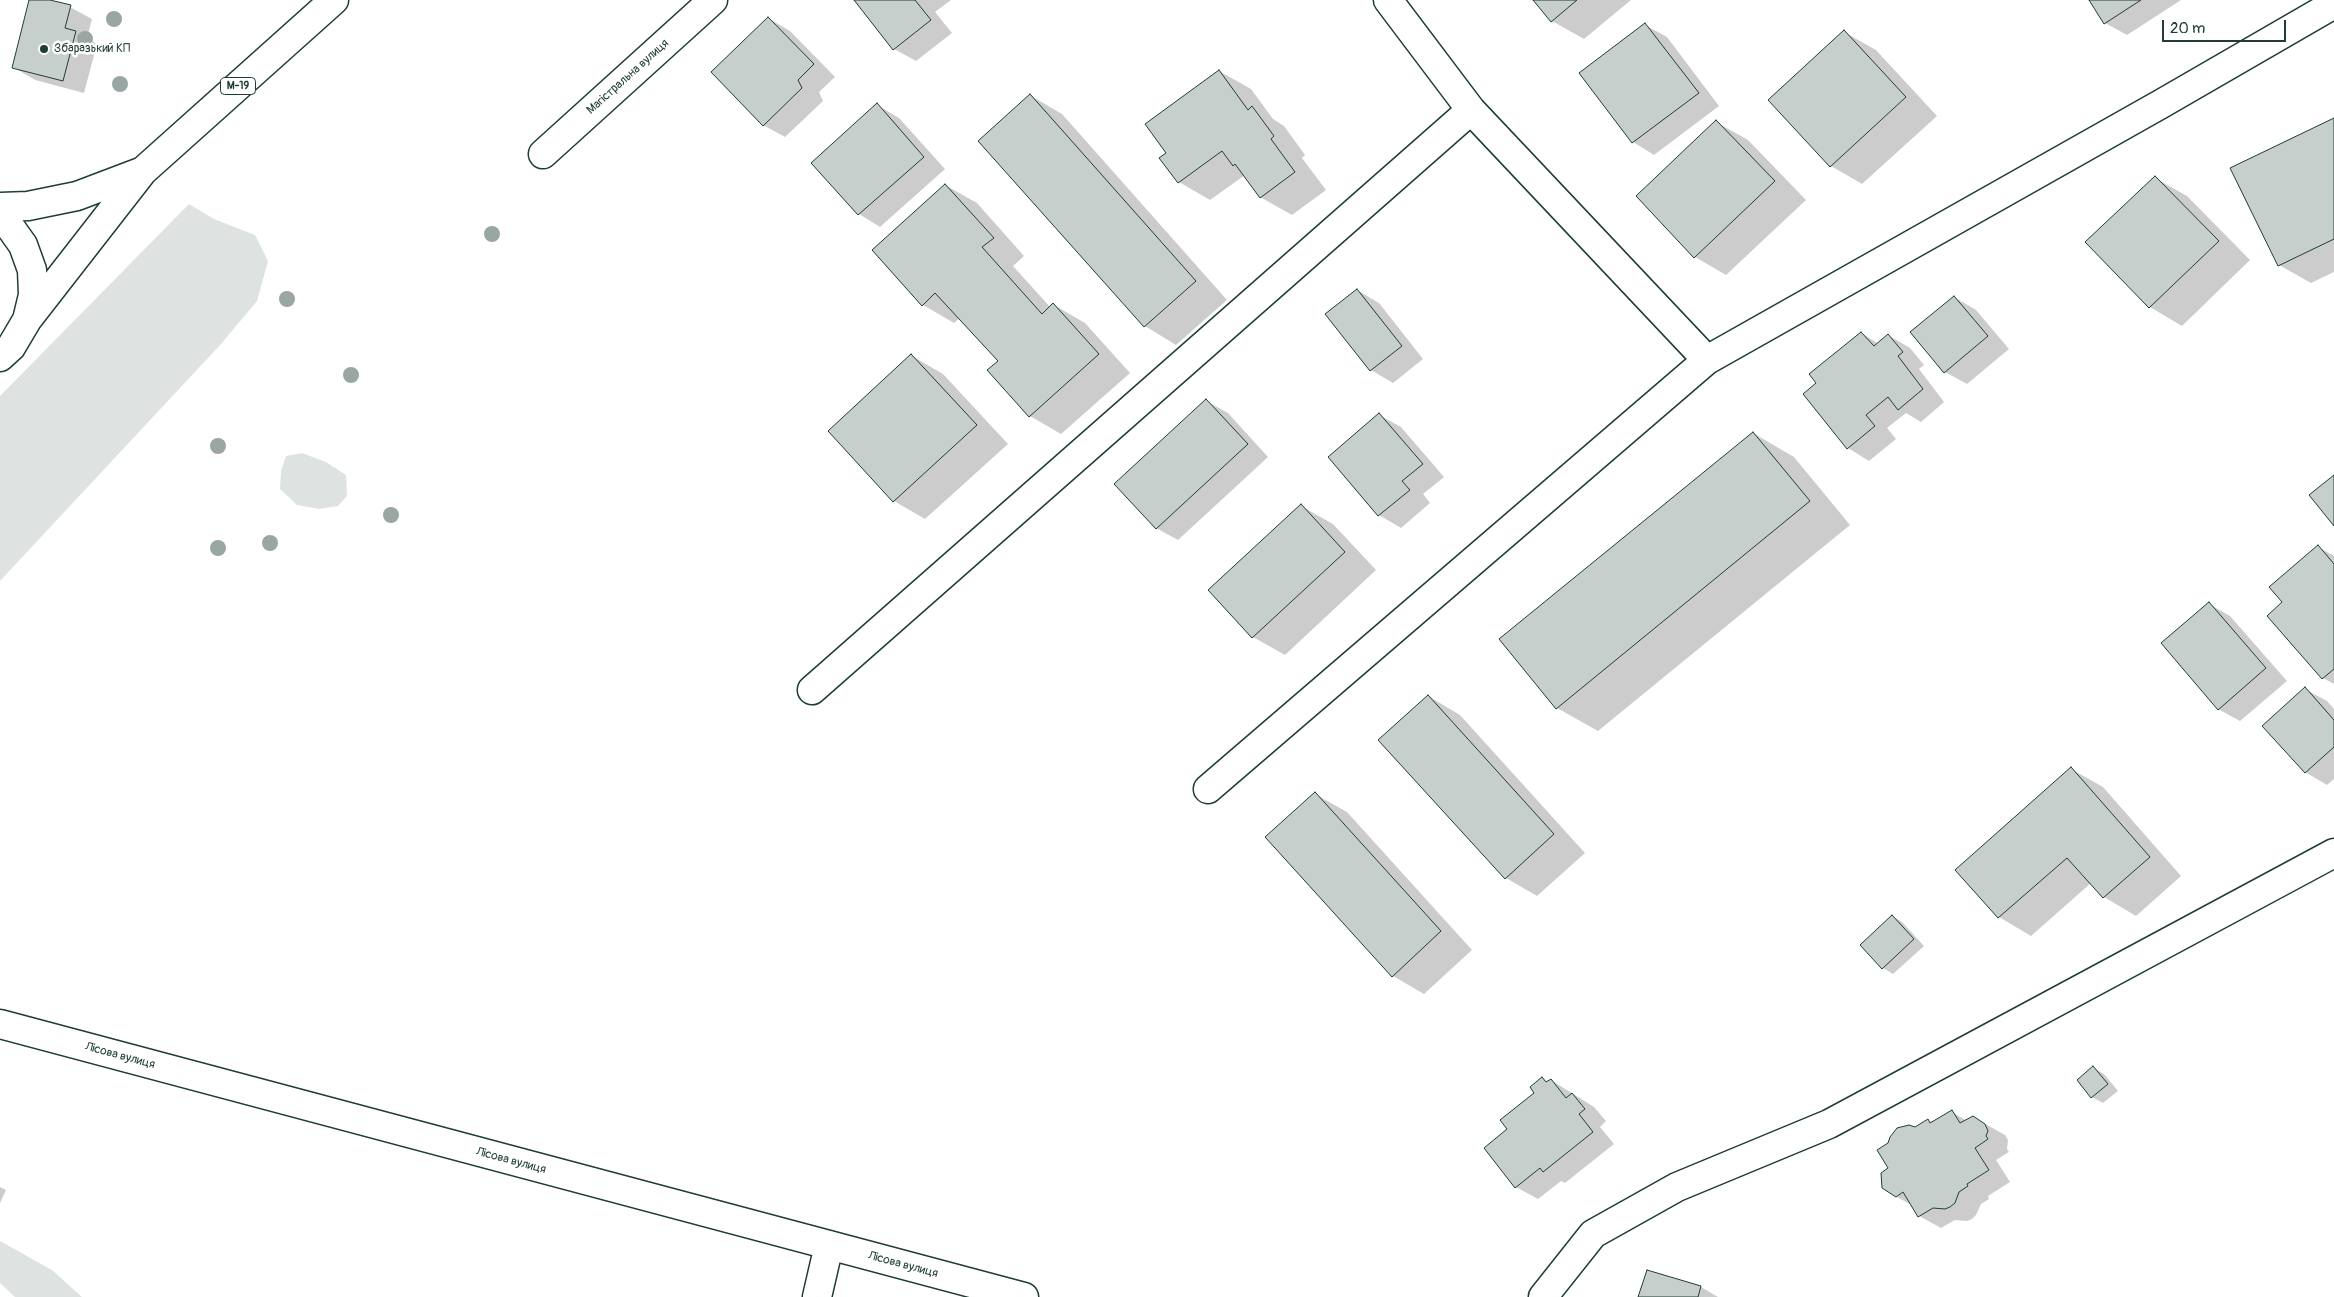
<!DOCTYPE html>
<meta charset="utf-8">
<style>
body{margin:0}
#map{position:relative;width:2334px;height:1297px;overflow:hidden;background:#fff;font-family:Pangolin,sans-serif}
canvas{display:block}
.scale{position:absolute;left:2162px;top:20px;width:124px;height:22px;box-sizing:border-box;border:2px solid #1f3d34;border-top:0;padding-left:6px;font-size:15px;line-height:18px;white-space:nowrap;color:#1f3d34;-webkit-text-stroke:4px #fff;paint-order:stroke}
</style>
<div id="map">
<canvas width="2334" height="1297"></canvas>
<div class="scale">20 m</div>
</div>
<script>
const g = document.querySelector('canvas').getContext('2d');
g.lineJoin = 'round';
function fill(path, color) { g.fillStyle = color; g.fill(path, 'evenodd'); }
const toPath = rows => new Path2D(rows.map(r => 'M' + r).join(''));
function trace(path, color, width, dash) { g.strokeStyle = color; g.lineWidth = width; g.lineCap = dash ? 'butt' : 'round'; g.setLineDash(dash || []); g.stroke(path); }
function drawText(font, color, halo, rows, align = 'center') {
  g.font = font + ' Pangolin,sans-serif'; g.lineWidth = 5; g.setLineDash([]); g.textBaseline = 'middle'; g.strokeStyle = halo; g.fillStyle = color; for (const [text, x, y, turn = 0] of rows) {
    g.save(); g.translate(x, y); g.rotate((+turn || 0) * Math.PI / 180); g.textAlign = isNaN(turn) ? turn : align; if (halo) g.strokeText(text, 0, 0); g.fillText(text, 0, 0); g.restore();
  }
}
fill(toPath([
 [189,204,214,219,255,235,268,261,257,301,221,344,0,581,0,396],
 [302,453,326,462,346,475,347,496,338,506,319,509,297,505,280,489,281,471,286,456],
 [0,1241,52,1270,82,1297,15,1297,0,1283]
]), '#dee3e2');
fill(toPath([
 [30,0,45,0,70,7,92,19,87,38,97,44,84,93,35,80,13,67],
 [855,0,951,0,935,12,952,33,916,61,894,49],
 [1535,0,1631,0,1584,39,1552,21],
 [2090,0,2181,0,2127,35,2105,23],
 [768,18,790,31,835,77,819,92,823,101,785,137,763,125],
 [1645,25,1667,37,1719,106,1654,155,1633,142],
 [1844,32,1876,50,1937,116,1862,184,1831,166],
 [1219,71,1251,89,1273,119,1284,126,1305,155,1302,158,1326,190,1292,215,1260,197,1245,175,1210,200,1179,182],
 [1031,96,1062,114,1227,300,1176,345,1145,326,980,141],
 [877,105,899,118,945,169,880,227,859,214],
 [2334,120,2334,272,2311,283,2279,265],
 [1716,122,1748,140,1806,200,1726,275,1695,257],
 [2155,178,2187,196,2250,260,2182,326,2150,307,2087,242],
 [945,185,977,203,1024,256,1013,266,1051,308,1054,305,1085,323,1130,373,1061,434,1030,416,999,361,960,318,954,323,923,305],
 [1357,290,1379,303,1423,359,1393,383,1371,370,1327,314],
 [1954,297,1976,310,2009,349,1967,384,1945,372],
 [1861,333,1879,344,1888,335,1910,348,1924,365,1919,369,1944,402,1921,422,1906,413,1887,428,1896,439,1869,461,1848,448,1818,383],
 [912,356,943,374,1008,444,925,519,894,501],
 [1206,401,1228,413,1268,457,1178,540,1156,528],
 [1379,415,1401,427,1444,477,1423,494,1430,503,1401,528,1379,515,1330,457],
 [1753,433,1794,457,1850,525,1598,731,1557,708],
 [1301,506,1333,524,1376,570,1285,655,1253,637],
 [2318,547,2334,556,2334,684,2323,678,2284,602],
 [2209,604,2230,616,2287,681,2240,721,2218,709],
 [2305,689,2327,701,2334,709,2334,779,2327,785,2305,772],
 [1428,696,1460,715,1585,853,1537,896,1506,878],
 [2071,769,2103,787,2181,876,2136,916,2104,897,2091,883,2031,936,1999,917,1957,870],
 [1315,794,1347,812,1472,950,1424,994,1393,976],
 [1892,916,1902,922,1924,946,1893,974,1883,968],
 [2094,1068,2104,1074,2118,1091,2103,1103,2092,1097],
 [1542,1078,1548,1082,1551,1080,1594,1107,1606,1121,1600,1127,1614,1144,1565,1183,1561,1181,1538,1199,1516,1187,1509,1129,1536,1093],
 [1952,1112,1967,1121,1973,1117,2005,1135,2008,1140,2007,1149,2009,1152,1996,1160,2010,1182,1988,1196,1989,1199,1981,1204,1976,1215,1972,1219,1967,1221,1955,1220,1941,1228,1919,1216,1913,1206,1885,1190,1882,1184,1915,1129,1928,1121,1932,1124],
 [0,1187,6,1190,0,1203],
 [1701,1287,1718,1297,1640,1297]
]), '#0003');
const building = toPath([
 [29,0,50,0,71,5,65,28,76,31,63,81,12,68,29,0],
 [854,0,915,0,931,20,893,50,854,0],
 [1533,0,1577,0,1551,22,1533,0],
 [2089,0,2141,0,2104,24,2089,0],
 [768,17,814,64,798,80,802,88,763,126,711,72,768,17],
 [1645,23,1699,93,1632,143,1579,73,1645,23],
 [1844,30,1906,97,1830,167,1768,100,1844,30],
 [1219,70,1248,110,1252,106,1274,136,1271,139,1295,172,1260,198,1235,164,1233,166,1222,151,1178,183,1159,158,1166,153,1145,124,1219,70],
 [1030,94,1196,281,1144,327,978,141,1030,94],
 [877,103,924,157,858,215,811,163,877,103],
 [2334,118,2334,239,2278,266,2230,168,2334,118],
 [1716,120,1775,181,1694,258,1636,196,1716,120],
 [2155,176,2219,241,2149,308,2085,242,2155,176],
 [945,184,994,238,982,247,1042,314,1053,303,1099,354,1029,417,987,370,998,361,935,293,922,306,872,250,945,184],
 [1357,289,1402,346,1370,371,1325,314,1357,289],
 [1954,296,1988,336,1944,373,1910,332,1954,296],
 [1861,332,1874,346,1888,334,1903,352,1898,356,1923,389,1898,410,1888,397,1866,415,1875,426,1847,449,1803,394,1816,383,1809,374,1861,332],
 [911,354,977,425,893,502,828,431,911,354],
 [1206,399,1248,444,1156,529,1114,484,1206,399],
 [1379,413,1423,464,1402,481,1410,490,1378,516,1328,457,1379,413],
 [1753,432,1810,501,1556,709,1499,639,1753,432],
 [2334,475,2334,526,2309,495,2334,475],
 [1301,504,1345,552,1252,638,1208,590,1301,504],
 [2318,545,2334,564,2334,669,2322,679,2267,616,2282,602,2269,587,2318,545],
 [2209,602,2266,668,2218,710,2161,643,2209,602],
 [2305,687,2334,720,2334,747,2305,773,2262,726,2305,687],
 [1428,695,1554,834,1505,879,1378,740,1428,695],
 [2071,767,2150,857,2103,898,2067,858,1998,918,1955,870,2071,767],
 [1315,792,1441,931,1392,977,1265,837,1315,792],
 [1892,915,1914,939,1882,969,1860,945,1892,915],
 [2093,1066,2108,1084,2091,1098,2077,1080,2093,1066],
 [1542,1077,1546,1082,1551,1079,1566,1098,1572,1093,1585,1109,1579,1114,1593,1132,1543,1172,1540,1168,1515,1188,1484,1148,1507,1129,1500,1120,1534,1093,1530,1087,1542,1077],
 [1952,1110,1960,1123,1973,1116,1985,1124,1988,1131,1986,1136,1988,1139,1975,1148,1989,1170,1967,1184,1968,1186,1959,1192,1955,1203,1950,1207,1945,1209,1933,1208,1918,1217,1903,1192,1896,1197,1882,1188,1881,1173,1888,1168,1877,1150,1888,1143,1890,1137,1897,1128,1909,1125,1915,1127,1928,1119,1930,1123,1952,1110],
 [1647,1270,1701,1286,1698,1297,1638,1297,1647,1270]
]);
fill(building, '#c7cfcc');
trace(building, '#1f3d34', 1);
const minor = toPath([
 [1388,0,1471,110,1707,360],
 [543,154,713,0],
 [812,690,1471,110],
 [1208,789,1707,360,2161,104,2334,4],
 [0,1024,1024,1297],
 [817,1297,829,1245],
 [1543,1297,1593,1234,1677,1187,1829,1124,2334,853]
]);
const highway = toPath([
 [0,207,28,206,77,196,143,171],
 [0,218,8,224,23,245,32,270,33,295,27,320,11,347,0,357],
 [27,320,143,171,334,0]
]);
trace(minor, '#1f3d34', 31);
trace(highway, '#1f3d34', 31);
trace(minor, '#fff', 28);
trace(highway, '#fff', 28);
g.fillStyle = '#99a6a3';
for (const [x, y] of [
 [114,19],
 [85,39],
 [120,84],
 [492,234],
 [287,299],
 [351,375],
 [218,446],
 [391,515],
 [270,543],
 [218,548]
]) { g.beginPath(); g.arc(x, y, 8, 0, 2 * Math.PI); g.fill(); }
for (const [x, y, r, color] of [
 [44,49,5,"#1f3d34"]
]) { const dot = new Path2D(); dot.arc(x, y, r, 0, 2 * Math.PI); g.fillStyle = color; g.fill(dot); trace(dot, '#fff', 2); }
for (const [x, y, w] of [
 [238,86,35]
]) { const box = new Path2D(); box.roundRect(x - w / 2, y - 8.5, w, 17, 4); g.fillStyle = '#fff'; g.fill(box); trace(box, '#1f3d34', 1); }
drawText('bold 11px', '#1f3d34', null, [
 ["М-19",238,86]
]);
drawText('12px', '#1f3d34', '#fff', [
 ["Збаразький КП",54,49]
], 'left');
drawText('12px', '#1f3d34', '#fff', [
 ["Магістральна вулиця",628,77,-42],
 ["Лісова вулиця",120,1056,15],
 ["Лісова вулиця",511,1161,15],
 ["Лісова вулиця",903,1265,15]
]);
</script>
